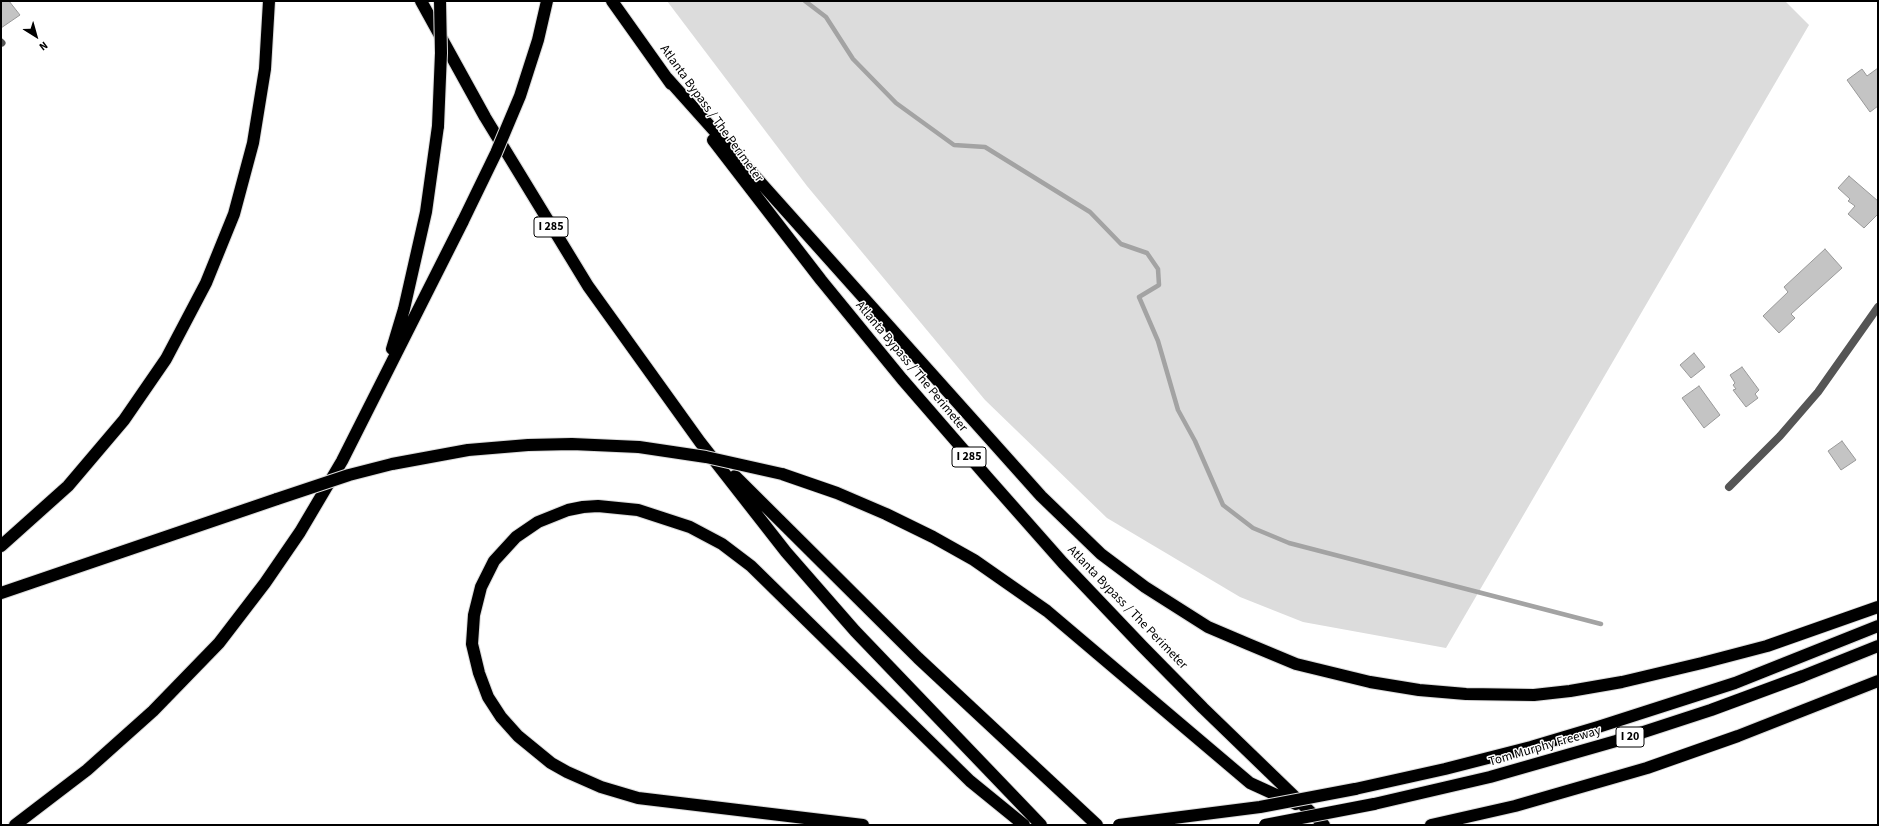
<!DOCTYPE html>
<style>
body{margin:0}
#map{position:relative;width:1879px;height:826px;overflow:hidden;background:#fff;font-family:"Source Sans 3",sans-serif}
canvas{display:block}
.frame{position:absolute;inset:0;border:2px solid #000;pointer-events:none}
.north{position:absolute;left:16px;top:16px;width:40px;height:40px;-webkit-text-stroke:3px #fff;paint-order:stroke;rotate:143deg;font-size:11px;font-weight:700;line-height:16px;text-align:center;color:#000}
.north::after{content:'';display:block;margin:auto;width:14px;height:18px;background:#000;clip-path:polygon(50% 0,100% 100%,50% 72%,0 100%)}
</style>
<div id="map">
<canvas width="1879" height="826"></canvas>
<div class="frame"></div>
<div class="north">N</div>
</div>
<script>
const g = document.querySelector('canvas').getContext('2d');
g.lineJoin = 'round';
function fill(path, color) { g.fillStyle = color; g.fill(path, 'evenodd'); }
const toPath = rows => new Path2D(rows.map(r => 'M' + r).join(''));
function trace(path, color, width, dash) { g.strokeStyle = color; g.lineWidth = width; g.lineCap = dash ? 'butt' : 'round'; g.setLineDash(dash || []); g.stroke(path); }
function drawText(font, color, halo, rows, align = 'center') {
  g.font = font + ' "Source Sans 3",sans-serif'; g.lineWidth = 3; g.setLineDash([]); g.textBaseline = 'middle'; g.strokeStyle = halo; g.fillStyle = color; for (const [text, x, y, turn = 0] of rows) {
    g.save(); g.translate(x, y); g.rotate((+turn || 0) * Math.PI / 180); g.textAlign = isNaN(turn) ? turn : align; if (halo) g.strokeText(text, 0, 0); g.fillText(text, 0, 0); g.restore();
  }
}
fill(toPath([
 [667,1,1785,1,1809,25,1446,648,1303,622,1240,597,1107,518,985,400,807,186]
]), '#dcdcdc');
trace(toPath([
 [805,1,826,17,853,59,896,103,954,145,985,147,1090,212,1121,244,1147,253,1158,269,1159,285,1139,297,1158,341,1178,410,1195,441,1223,505,1253,528,1289,543,1601,624]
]), '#a3a3a3', 4.5);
const building = toPath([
 [1,1,9,1,20,15,1,28,1,1],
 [1878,68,1878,106,1870,112,1847,80,1862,69,1867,76,1878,68],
 [1849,176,1878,201,1878,214,1864,228,1848,214,1855,206,1848,201,1850,199,1838,188,1849,176],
 [1825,249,1842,268,1791,314,1795,318,1779,333,1763,316,1788,292,1784,287,1825,249],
 [1694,353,1705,367,1691,378,1680,365,1694,353],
 [1742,367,1759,390,1755,394,1758,398,1746,407,1733,390,1736,389,1733,385,1735,383,1730,375,1742,367],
 [1699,386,1720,415,1704,428,1682,398,1699,386],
 [1842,441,1856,460,1841,470,1828,451,1842,441]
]);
fill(building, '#c4c4c4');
trace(building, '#999', 1);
const motorway = toPath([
 [421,1,485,117,588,286,700,442,786,552,855,631,1041,825],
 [612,1,671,84],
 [667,78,1041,496,1101,554,1145,587,1208,627,1248,644,1296,664,1370,682,1419,690,1466,694,1534,695,1570,691,1622,682,1702,663,1767,646,1878,607],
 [713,140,821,280,902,379,987,477,1063,563,1142,646,1203,708,1324,825],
 [392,349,404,309,426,212,438,126],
 [392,464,468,450,528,445,572,444,639,447],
 [782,474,837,493,886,514,933,537,974,560,1047,611,1250,783,1296,804],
 [735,476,918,658,1097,825],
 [1,546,68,486,124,420,166,359,206,283,234,214,253,143,265,69,269,1],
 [1,593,277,499],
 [1355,789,1445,769,1531,747,1598,727,1735,683,1878,626],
 [1374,804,1490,777,1616,741,1711,710,1803,676,1878,646],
 [15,825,87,770,153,711,219,643,265,583,300,532,342,461,463,221],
 [863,825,638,798,601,787,567,772,551,763,518,736,501,717,488,697,479,673,472,644,474,615,481,587,494,561,516,537,538,522,568,510,583,507,598,506,638,510,690,527,722,544,751,566,970,781,1024,825],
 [1431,825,1515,806,1647,768,1738,736,1878,681]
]);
trace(motorway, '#dbdbdb', 14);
trace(toPath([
 [1,42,2,43]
]), '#555', 7);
trace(toPath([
 [1729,487,1780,436,1818,392,1878,307]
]), '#555', 8);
trace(motorway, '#000', 12);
const motorwayBridge = toPath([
 [438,126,441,53,440,1],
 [463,221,496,153,520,96,538,40,547,1],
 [639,447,706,457,782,474],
 [277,499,349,475,392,464],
 [1119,825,1260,807,1355,789],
 [1265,825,1374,804]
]);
trace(motorwayBridge, '#dbdbdb', 14, []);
trace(motorwayBridge, '#000', 12);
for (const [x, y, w] of [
 [551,227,34],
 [969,457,34],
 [1630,737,28]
]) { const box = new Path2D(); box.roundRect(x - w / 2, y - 10, w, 20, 3); g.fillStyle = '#fff'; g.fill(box); trace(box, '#000', 1); }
drawText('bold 12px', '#000', null, [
 ["I 285",551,227],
 ["I 285",969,457],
 ["I 20",1630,737]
]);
drawText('13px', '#000', '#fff', [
 ["Atlanta Bypass / The Perimeter",711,114,54],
 ["Atlanta Bypass / The Perimeter",911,367,50],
 ["Atlanta Bypass / The Perimeter",1127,608,46],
 ["Tom Murphy Freeway",1545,747,-16]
]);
</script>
